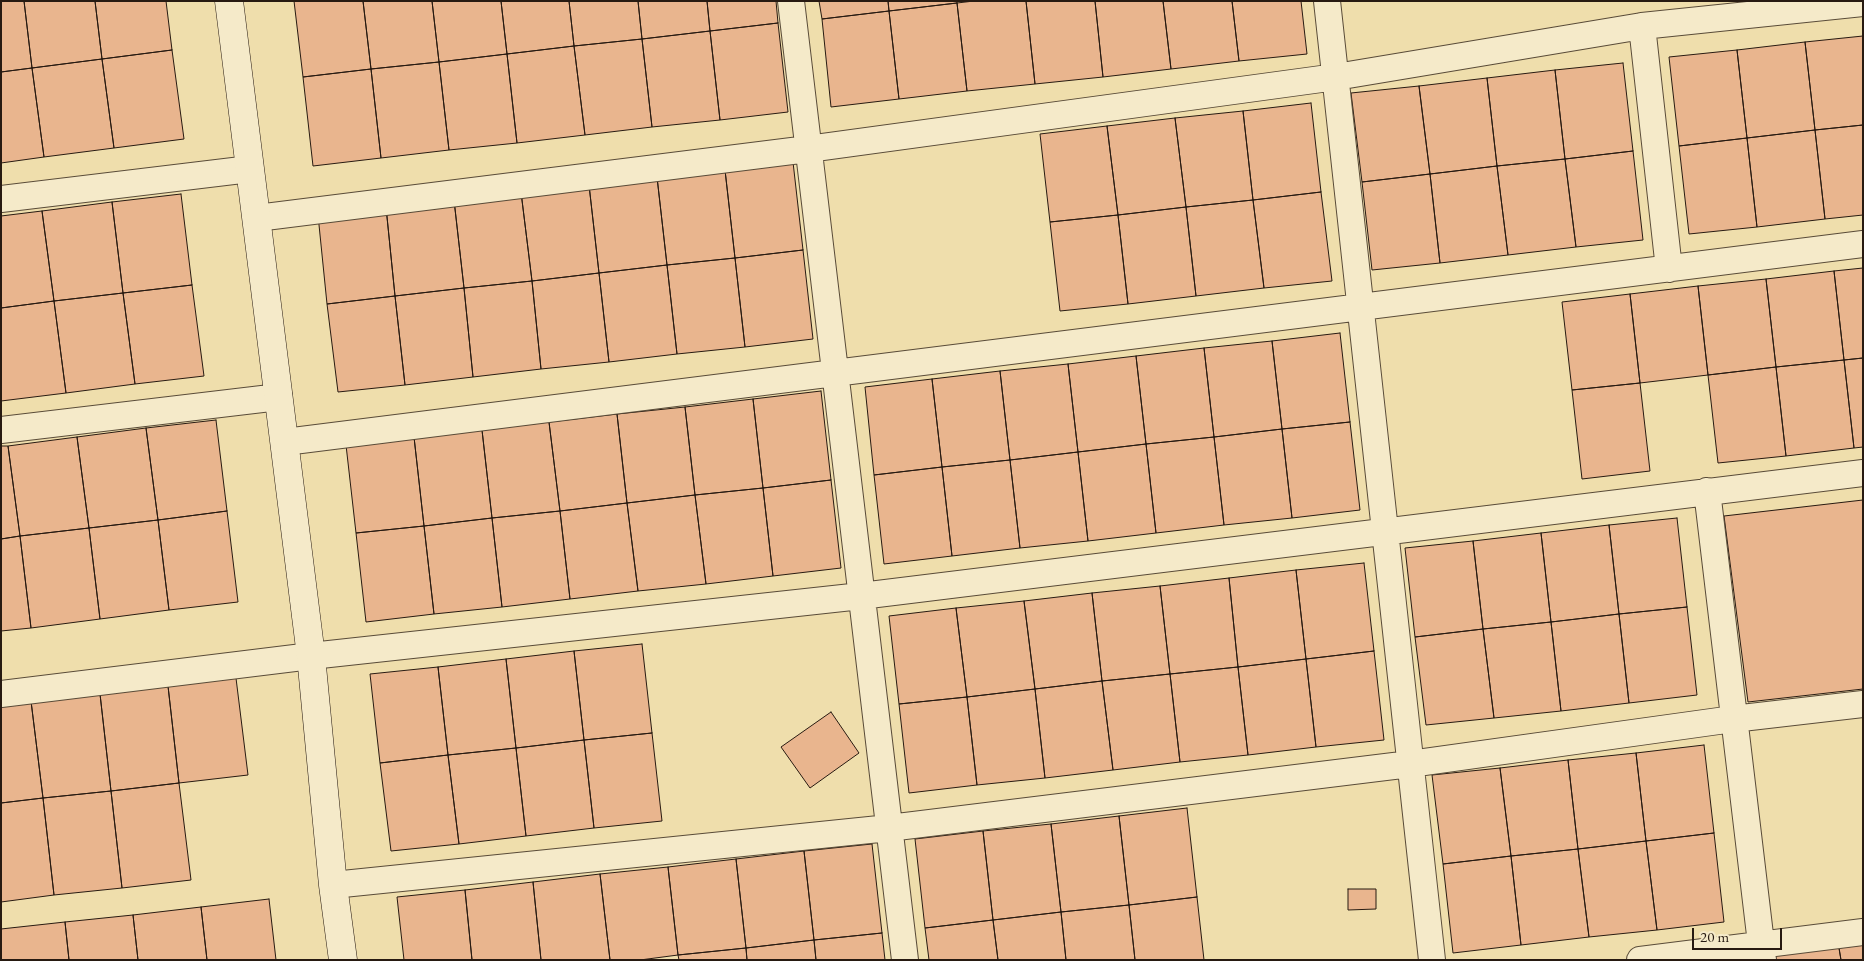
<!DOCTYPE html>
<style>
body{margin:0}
#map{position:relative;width:1864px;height:961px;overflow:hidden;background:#efdeac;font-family:"EB Garamond",serif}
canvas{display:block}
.frame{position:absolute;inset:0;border:2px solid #271a11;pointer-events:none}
.scale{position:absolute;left:1692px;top:928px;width:90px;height:22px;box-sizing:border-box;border:2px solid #271a11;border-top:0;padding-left:6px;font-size:15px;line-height:18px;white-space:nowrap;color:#271a11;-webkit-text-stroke:4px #f5eac9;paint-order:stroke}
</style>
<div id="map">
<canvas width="1864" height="961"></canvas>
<div class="frame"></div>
<div class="scale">20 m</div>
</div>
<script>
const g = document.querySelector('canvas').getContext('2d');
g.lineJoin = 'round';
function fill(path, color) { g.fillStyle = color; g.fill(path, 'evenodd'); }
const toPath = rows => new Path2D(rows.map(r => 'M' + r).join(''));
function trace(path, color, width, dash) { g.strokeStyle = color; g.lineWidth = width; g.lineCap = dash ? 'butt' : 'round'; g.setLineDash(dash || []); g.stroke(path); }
const building = toPath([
 [1,1,24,1,32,68,1,72,1,1],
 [24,1,95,1,102,59,32,68,24,1],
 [95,1,166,1,172,50,102,59,95,1],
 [294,1,363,1,371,69,303,77,294,1],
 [363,1,432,1,439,62,371,69,363,1],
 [432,1,501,1,507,54,439,62,432,1],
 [501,1,569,1,574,46,507,54,501,1],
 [569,1,638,1,642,39,574,46,569,1],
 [638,1,707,1,710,31,642,39,638,1],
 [707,1,776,1,778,23,710,31,707,1],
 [819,1,888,1,889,11,822,19,819,1],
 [888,1,957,1,957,3,889,11,888,1],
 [974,1,1026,1,1035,84,967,91,957,3,974,1],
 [1026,1,1095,1,1103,77,1035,84,1026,1],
 [1095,1,1163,1,1171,69,1103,77,1095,1],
 [1163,1,1232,1,1239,61,1171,69,1163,1],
 [1232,1,1301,1,1307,54,1239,61,1232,1],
 [957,3,967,91,899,99,889,11,957,3],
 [889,11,899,99,831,107,822,19,889,11],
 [778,23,788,112,720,120,710,31,778,23],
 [710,31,720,120,652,127,642,39,710,31],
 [1863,36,1863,125,1815,130,1805,42,1863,36],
 [642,39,652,127,585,135,574,46,642,39],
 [1805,42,1815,130,1747,138,1737,50,1805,42],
 [574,46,585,135,517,143,507,54,574,46],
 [172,50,184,139,114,148,102,59,172,50],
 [1737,50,1747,138,1679,146,1669,57,1737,50],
 [507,54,517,143,449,150,439,62,507,54],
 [102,59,114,148,44,157,32,68,102,59],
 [439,62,449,150,381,158,371,69,439,62],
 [1623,63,1633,151,1565,159,1555,70,1623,63],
 [32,68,44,157,1,163,1,72,32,68],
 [371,69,381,158,313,166,303,77,371,69],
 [1555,70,1565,159,1497,166,1487,78,1555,70],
 [1487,78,1497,166,1430,174,1419,86,1487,78],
 [1419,86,1430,174,1362,182,1351,93,1419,86],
 [1311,103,1321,192,1253,200,1243,111,1311,103],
 [1243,111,1253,200,1186,207,1175,118,1243,111],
 [1175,118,1186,207,1118,215,1107,126,1175,118],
 [1863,125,1863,215,1825,219,1815,130,1863,125],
 [1107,126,1118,215,1050,222,1040,134,1107,126],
 [1815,130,1825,219,1757,227,1747,138,1815,130],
 [1747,138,1757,227,1689,234,1679,146,1747,138],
 [1633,151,1643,240,1576,247,1565,159,1633,151],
 [1565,159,1576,247,1508,255,1497,166,1565,159],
 [793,162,803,250,735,258,725,170,793,162],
 [1497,166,1508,255,1440,263,1430,174,1497,166],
 [725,170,735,258,667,265,657,177,725,170],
 [1430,174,1440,263,1372,270,1362,182,1430,174],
 [657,177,667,265,599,273,589,185,657,177],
 [589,185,599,273,532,281,521,192,589,185],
 [521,192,532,281,464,288,454,200,521,192],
 [1321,192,1332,281,1264,288,1253,200,1321,192],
 [181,194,192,285,123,293,112,202,181,194],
 [454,200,464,288,395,296,386,207,454,200],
 [1253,200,1264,288,1196,296,1186,207,1253,200],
 [112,202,123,293,54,301,42,211,112,202],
 [386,207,395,296,327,304,318,215,386,207],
 [1186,207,1196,296,1128,304,1118,215,1186,207],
 [42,211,54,301,1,308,1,216,42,211],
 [1118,215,1128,304,1060,311,1050,222,1118,215],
 [803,250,813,339,745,347,735,258,803,250],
 [735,258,745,347,677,354,667,265,735,258],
 [667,265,677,354,609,362,599,273,667,265],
 [1863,268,1863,358,1844,360,1834,271,1863,268],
 [1834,271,1844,360,1776,367,1766,279,1834,271],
 [599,273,609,362,541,369,532,281,599,273],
 [1766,279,1776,367,1708,375,1698,286,1766,279],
 [532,281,541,369,473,377,464,288,532,281],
 [192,285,204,376,135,384,123,293,192,285],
 [1698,286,1708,375,1640,383,1630,294,1698,286],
 [464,288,473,377,405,385,395,296,464,288],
 [123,293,135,384,66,393,54,301,123,293],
 [1630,294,1640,383,1572,390,1562,302,1630,294],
 [395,296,405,385,338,392,327,304,395,296],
 [54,301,66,393,1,401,1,308,54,301],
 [1340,333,1350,422,1282,429,1272,341,1340,333],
 [1272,341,1282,429,1214,437,1204,348,1272,341],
 [1204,348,1214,437,1146,444,1136,356,1204,348],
 [1136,356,1146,444,1078,452,1068,364,1136,356],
 [1863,358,1863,447,1854,448,1844,360,1863,358],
 [1844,360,1854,448,1786,456,1776,367,1844,360],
 [1068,364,1078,452,1010,460,1000,371,1068,364],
 [1776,367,1786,456,1718,463,1708,375,1776,367],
 [1000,371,1010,460,942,467,932,379,1000,371],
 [932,379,942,467,874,475,865,387,932,379],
 [1640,383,1650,471,1582,479,1572,390,1640,383],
 [821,391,831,480,763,488,753,399,821,391],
 [753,399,763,488,695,495,685,407,753,399],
 [685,407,695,495,627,503,617,414,685,407],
 [617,414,627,503,560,511,549,422,617,414],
 [216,420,227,511,158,520,146,428,216,420],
 [549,422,560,511,492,518,482,430,549,422],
 [1350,422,1360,510,1292,518,1282,429,1350,422],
 [146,428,158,520,89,528,77,437,146,428],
 [1282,429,1292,518,1224,525,1214,437,1282,429],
 [482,430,492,518,424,526,414,437,482,430],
 [77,437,89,528,20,536,8,446,77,437],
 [414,437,424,526,356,533,346,445,414,437],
 [1214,437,1224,525,1156,533,1146,444,1214,437],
 [1146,444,1156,533,1088,541,1078,452,1146,444],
 [1,446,8,446,20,536,1,539,1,446],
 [1078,452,1088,541,1020,548,1010,460,1078,452],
 [1010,460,1020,548,952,556,942,467,1010,460],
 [942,467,952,556,884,564,874,475,942,467],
 [831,480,841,568,773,576,763,488,831,480],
 [763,488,773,576,706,584,695,495,763,488],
 [695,495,706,584,638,591,627,503,695,495],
 [1863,500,1863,689,1748,702,1724,516,1863,500],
 [627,503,638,591,570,599,560,511,627,503],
 [227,511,238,602,169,610,158,520,227,511],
 [560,511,570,599,502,607,492,518,560,511],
 [492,518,502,607,434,614,424,526,492,518],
 [1677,518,1687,607,1619,614,1609,525,1677,518],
 [158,520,169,610,100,619,89,528,158,520],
 [1609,525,1619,614,1551,622,1541,533,1609,525],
 [424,526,434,614,366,622,356,533,424,526],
 [89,528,100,619,31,628,20,536,89,528],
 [1541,533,1551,622,1483,629,1473,541,1541,533],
 [20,536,31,628,1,631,1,539,20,536],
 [1473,541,1483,629,1415,637,1405,548,1473,541],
 [1364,563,1374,651,1306,659,1296,570,1364,563],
 [1296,570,1306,659,1238,667,1229,578,1296,570],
 [1229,578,1238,667,1170,674,1160,586,1229,578],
 [1160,586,1170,674,1102,681,1092,593,1160,586],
 [1092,593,1102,681,1035,689,1024,601,1092,593],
 [1024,601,1035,689,967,697,956,608,1024,601],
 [1687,607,1697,695,1629,703,1619,614,1687,607],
 [956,608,967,697,899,704,889,616,956,608],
 [1619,614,1629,703,1561,711,1551,622,1619,614],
 [1551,622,1561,711,1494,718,1483,629,1551,622],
 [1483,629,1494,718,1426,725,1415,637,1483,629],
 [642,644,652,733,584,740,574,651,642,644],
 [574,651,584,740,516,748,506,659,574,651],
 [1374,651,1384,740,1316,747,1306,659,1374,651],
 [506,659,516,748,448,755,438,667,506,659],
 [1306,659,1316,747,1248,755,1238,667,1306,659],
 [438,667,448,755,380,763,370,674,438,667],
 [1238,667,1248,755,1180,762,1170,674,1238,667],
 [1170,674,1180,762,1113,770,1102,681,1170,674],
 [236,678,248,775,179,783,168,686,236,678],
 [1102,681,1113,770,1045,778,1035,689,1102,681],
 [168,686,179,783,111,791,100,694,168,686],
 [1035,689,1045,778,977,785,967,697,1035,689],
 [100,694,111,791,43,798,31,701,100,694],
 [967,697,977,785,909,793,899,704,967,697],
 [31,701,43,798,1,803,1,705,31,701],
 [831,712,859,753,810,788,781,747,831,712],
 [652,733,662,821,594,828,584,740,652,733],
 [584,740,594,828,526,836,516,748,584,740],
 [1704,745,1714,833,1646,841,1636,753,1704,745],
 [516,748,526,836,459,844,448,755,516,748],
 [1636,753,1646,841,1578,849,1568,760,1636,753],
 [448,755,459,844,391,851,380,763,448,755],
 [1568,760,1578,849,1511,856,1500,768,1568,760],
 [1500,768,1511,856,1443,864,1432,775,1500,768],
 [179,783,191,880,122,888,111,791,179,783],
 [111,791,122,888,54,895,43,798,111,791],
 [43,798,54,895,1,902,1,803,43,798],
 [1187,808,1197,897,1129,905,1119,816,1187,808],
 [1119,816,1129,905,1061,912,1051,824,1119,816],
 [1051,824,1061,912,993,920,983,831,1051,824],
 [983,831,993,920,925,928,915,839,983,831],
 [1714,833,1724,922,1657,930,1646,841,1714,833],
 [1646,841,1657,930,1589,937,1578,849,1646,841],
 [872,844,882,933,814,940,804,851,872,844],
 [1578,849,1589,937,1521,945,1511,856,1578,849],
 [804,851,814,940,746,948,736,859,804,851],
 [1511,856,1521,945,1453,953,1443,864,1511,856],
 [736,859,746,948,678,955,668,867,736,859],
 [668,867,678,955,640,960,610,960,600,874,668,867],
 [600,874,610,960,541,960,533,882,600,874],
 [533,882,541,960,472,960,465,890,533,882],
 [1348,889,1376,889,1376,909,1348,910,1348,889],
 [465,890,472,960,404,960,397,897,465,890],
 [1197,897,1204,960,1135,960,1129,905,1197,897],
 [269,899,276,960,207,960,201,907,269,899],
 [1129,905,1135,960,1066,960,1061,912,1129,905],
 [201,907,207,960,138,960,133,915,201,907],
 [1061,912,1066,960,998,960,993,920,1061,912],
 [133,915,138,960,69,960,65,922,133,915],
 [993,920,998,960,929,960,925,928,993,920],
 [65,922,69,960,1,960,1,929,65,922],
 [882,933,885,960,816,960,814,940,882,933],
 [814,940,816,960,747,960,746,948,814,940],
 [1863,945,1863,960,1841,960,1839,948,1863,945],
 [746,948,747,960,679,960,678,955,746,948],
 [1839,948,1841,960,1772,960,1771,955,1839,948]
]);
fill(building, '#e9b58e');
trace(building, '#271a11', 1);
const street = toPath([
 [791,1,905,960],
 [1327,1,1432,960],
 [1642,26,1669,269],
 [1,199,250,169],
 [257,218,808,149,1336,77,1642,26,1863,3],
 [1,430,279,397],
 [285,442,1863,244],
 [1707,491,1763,960],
 [1,694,311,656,861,596,1863,473],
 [333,885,889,828,1410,764,1733,719,1863,704],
 [1640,960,1863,932]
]);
const secondary = toPath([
 [229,1,311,656,333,885,343,960]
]);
trace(street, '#594b38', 28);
trace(secondary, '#271a11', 29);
trace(street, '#f5eac9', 26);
trace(secondary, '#f5eac9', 28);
</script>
